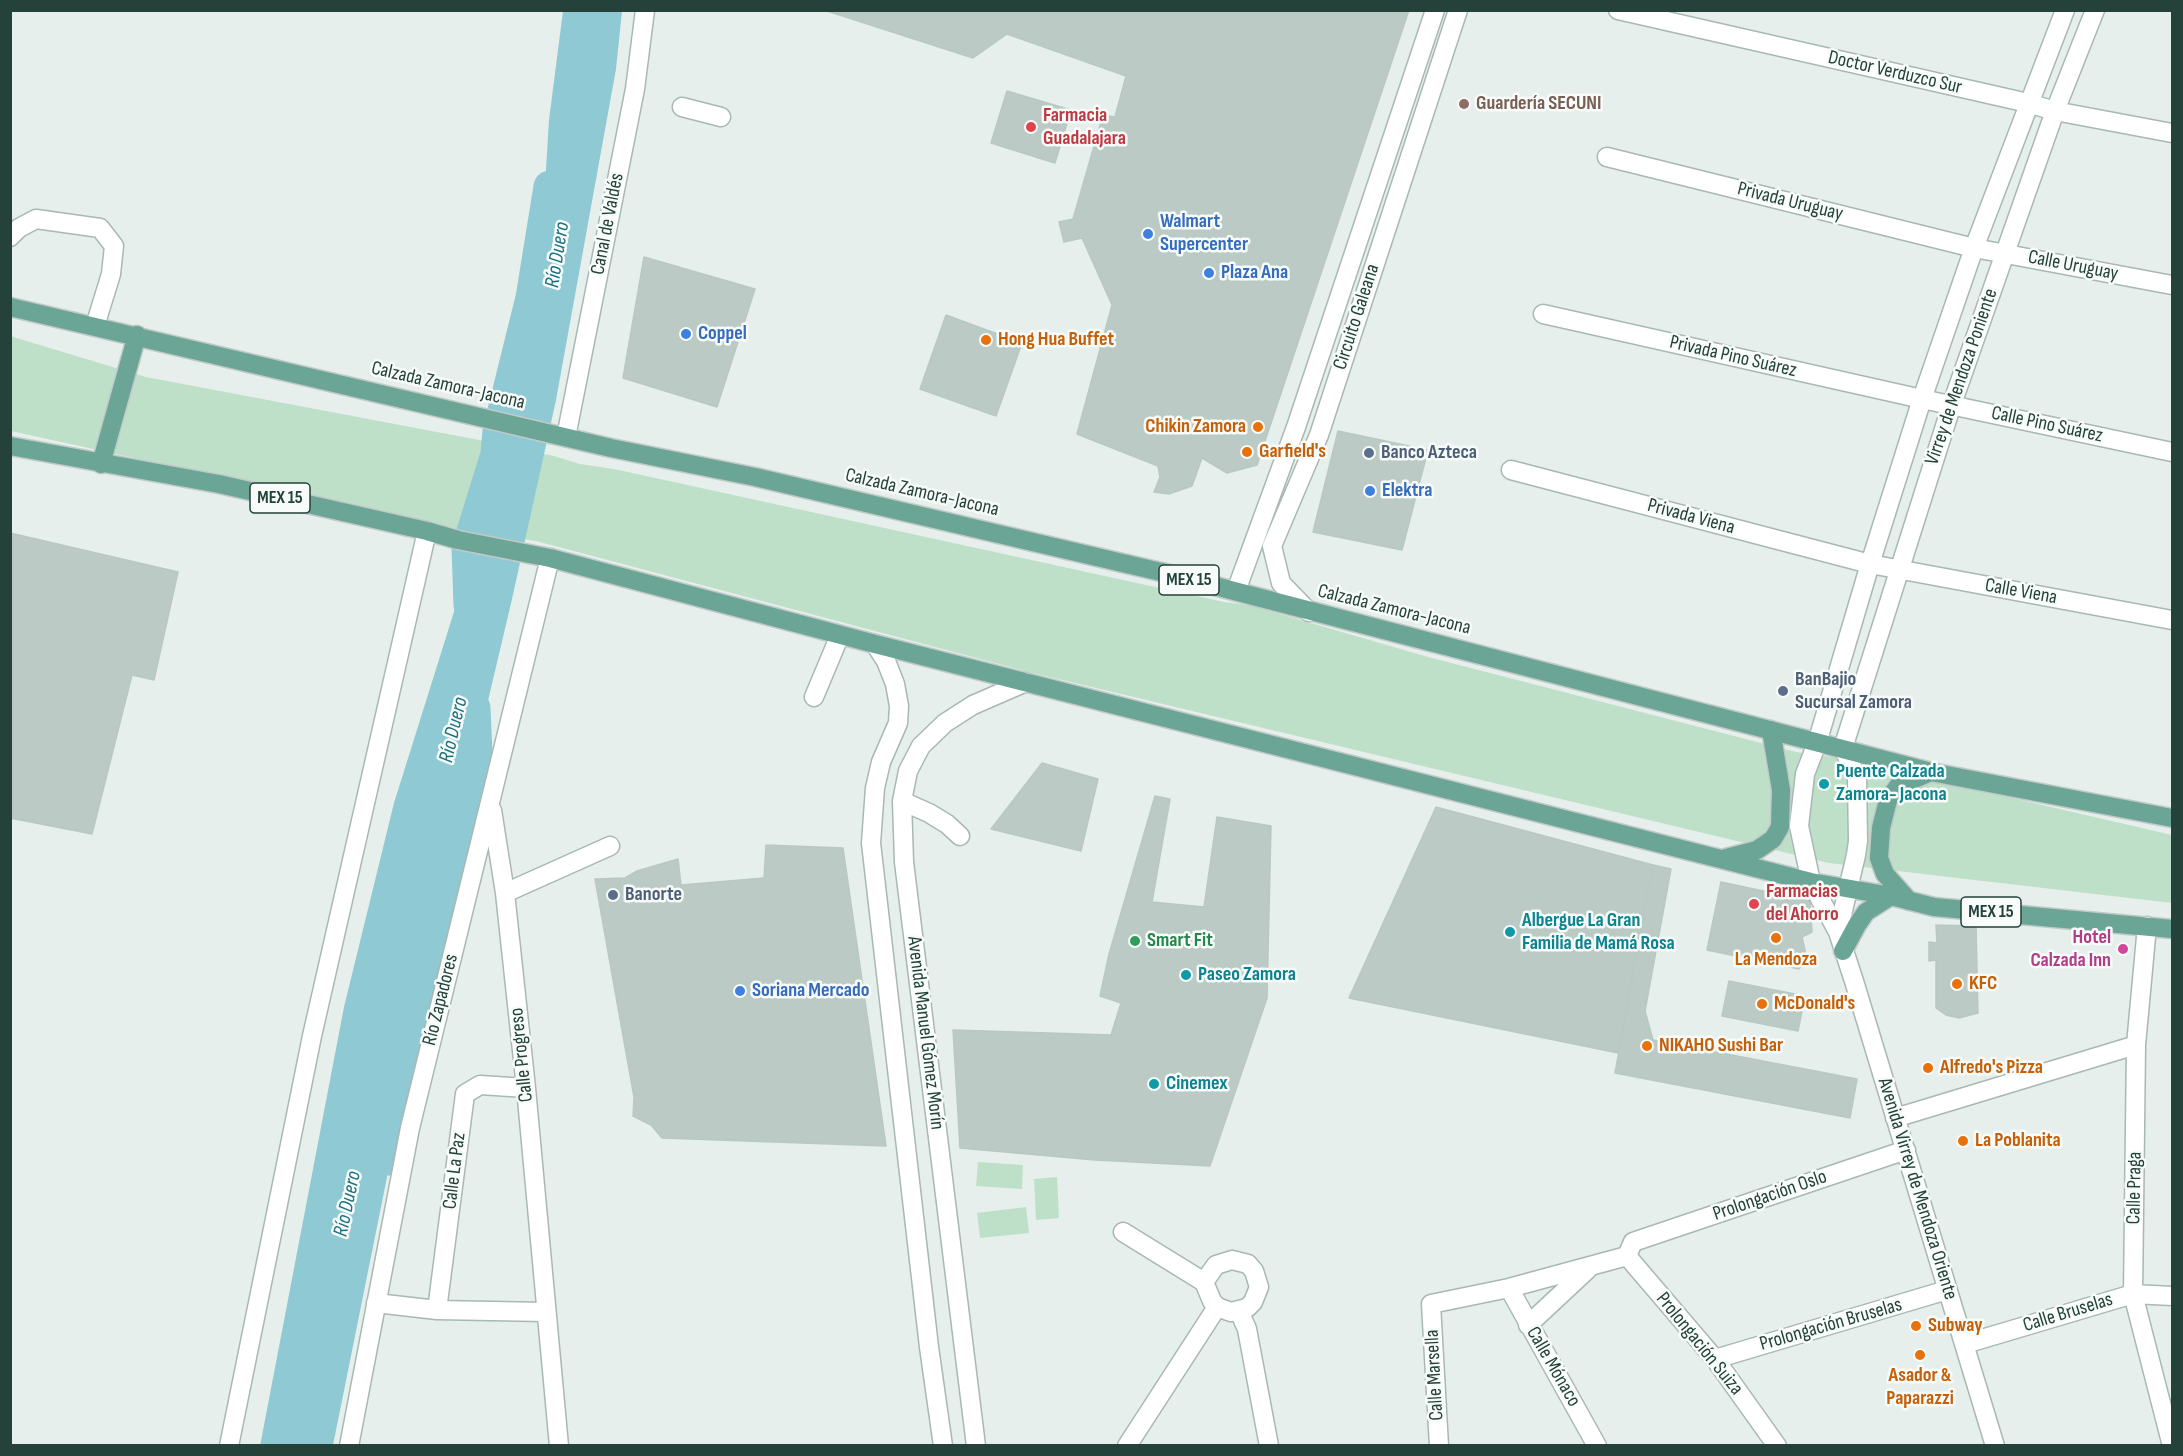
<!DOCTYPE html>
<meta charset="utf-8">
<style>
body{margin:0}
#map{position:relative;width:2183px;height:1456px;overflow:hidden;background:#e6efeb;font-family:"Sofia Sans Condensed",sans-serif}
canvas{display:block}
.frame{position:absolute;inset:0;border:12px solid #24423a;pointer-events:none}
</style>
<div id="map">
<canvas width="2183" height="1456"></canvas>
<div class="frame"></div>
</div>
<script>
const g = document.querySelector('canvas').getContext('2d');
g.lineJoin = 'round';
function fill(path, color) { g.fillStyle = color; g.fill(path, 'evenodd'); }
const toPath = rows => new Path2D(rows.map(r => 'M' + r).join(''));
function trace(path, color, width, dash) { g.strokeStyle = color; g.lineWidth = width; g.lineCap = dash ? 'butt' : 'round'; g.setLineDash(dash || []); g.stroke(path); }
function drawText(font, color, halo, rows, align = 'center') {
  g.font = font + ' "Sofia Sans Condensed",sans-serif'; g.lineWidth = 5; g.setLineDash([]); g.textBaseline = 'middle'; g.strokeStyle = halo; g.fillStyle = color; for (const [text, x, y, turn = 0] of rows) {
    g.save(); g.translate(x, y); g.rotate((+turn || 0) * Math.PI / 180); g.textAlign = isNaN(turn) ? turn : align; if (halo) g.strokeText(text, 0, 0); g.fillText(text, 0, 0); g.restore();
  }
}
fill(toPath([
 [10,336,146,377,474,439,554,456,580,464,614,469,1224,602,1249,605,1428,657,1796,752,1844,759,2172,835,2172,903,1829,863,1033,673,536,541,458,529,11,431],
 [978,1162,1023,1165,1022,1189,976,1186],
 [1057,1177,1059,1218,1036,1220,1034,1179],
 [1026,1207,1029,1233,980,1238,977,1213]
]), '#bfe0c8');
fill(toPath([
 [563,11,622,11,616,69,556,400,512,599,454,845,333,1445,260,1446,344,1007,394,803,458,599,513,398,541,252,549,120]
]), '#8ec9d4');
trace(toPath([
 [470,605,468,548,497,454,499,431,532,298,550,187],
 [389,1159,477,777,474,708]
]), '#8ec9d4', 33);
const building = toPath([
 [824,10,1409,10,1257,465,1227,473,1202,458,1192,486,1169,494,1154,492,1160,477,1158,466,1077,434,1112,305,1082,238,1064,242,1059,222,1073,219,1103,115,1115,117,1126,76,1007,34,973,58,824,10],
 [1007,91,1071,110,1055,163,991,143,1007,91],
 [644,257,755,289,717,407,623,378,644,257],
 [946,315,1022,343,996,416,920,389,946,315],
 [1338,431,1428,450,1402,550,1313,532,1338,431],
 [10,533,178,572,154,680,132,675,92,834,10,818,10,533],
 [1042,763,1098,779,1081,851,991,829,1042,763],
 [1155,796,1170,799,1152,902,1204,907,1217,817,1271,826,1267,998,1210,1166,1095,1160,960,1148,953,1030,1111,1035,1121,1003,1100,996,1109,954,1155,796],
 [1436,807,1653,865,1618,1053,1349,998,1436,807],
 [766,845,843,848,886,1146,662,1138,651,1125,633,1116,634,1097,595,879,625,878,637,871,678,859,681,885,764,878,766,845],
 [1653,865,1671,869,1645,1011,1653,1040,1857,1079,1850,1118,1615,1073,1653,865],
 [1721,882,1810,901,1812,932,1802,937,1807,959,1799,969,1707,950,1721,882],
 [1936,925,1976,926,1978,1013,1959,1018,1946,1015,1936,1008,1936,960,1929,961,1929,942,1937,943,1936,925],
 [1729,981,1805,996,1798,1031,1722,1016,1729,981]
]);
fill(building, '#bbcac4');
trace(building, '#b8c9c2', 1.5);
const minor = toPath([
 [1618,10,2028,103,2055,111,2172,133],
 [682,107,721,117],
 [1607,157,1974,248,2172,285],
 [10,237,19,228,36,219,100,228,114,246,111,274,95,326],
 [1543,314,1922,399,2172,452],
 [566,437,635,89,645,10],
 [1511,470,1870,564,2172,620],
 [1236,591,1296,427,1435,10],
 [1309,612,1281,583,1272,546,1319,435,1458,10],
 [875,644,886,661,895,684,899,706,898,723,881,762,875,788,871,843,929,1347,943,1446],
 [814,697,840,635],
 [902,801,929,813,947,824,960,836],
 [492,810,505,893,526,1088,559,1446],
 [505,893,610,846],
 [2147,926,2136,1045,2133,1294,2172,1446],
 [1838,932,1856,855,1858,841,1857,777,1843,748,1952,404,2055,111,2095,10],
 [1895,1118,2136,1045],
 [1123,1232,1204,1282],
 [1232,1260,1248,1264,1254,1271,1259,1287,1253,1302,1247,1308,1231,1312,1217,1307,1212,1301,1204,1282,1216,1265,1232,1260],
 [1509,1288,1597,1446],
 [376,1303,437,1310,546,1312],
 [437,1310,465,1094,480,1085,526,1088],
 [1239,1311,1247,1329,1269,1446],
 [1528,1325,1588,1269],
 [1965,1344,2133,1294,2172,1296],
 [1715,1359,1947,1290],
 [229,1446,312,1036,427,531],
 [349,1446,410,1128,550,558],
 [976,1446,904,862,902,801,908,771,921,746,945,723,973,705,1026,682],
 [1127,1446,1217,1307],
 [1439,1446,1431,1304,1509,1288,1627,1256],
 [1777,1446,1715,1359,1627,1256,1633,1242,1906,1150],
 [1995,1446,1854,981,1838,932,1811,882,1799,826,1805,774,1817,743,1870,564,1922,399,1974,248,2065,10]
]);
const major = toPath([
 [10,307,611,448,755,477,1161,572,1931,772,2172,818],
 [10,446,219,484,427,531,458,540,550,558,875,644,1811,882,1891,896,1934,907,2172,929],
 [101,464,137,335],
 [1726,858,1757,850,1773,839,1780,827,1781,790,1771,730],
 [1909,901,1885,874,1879,858,1881,828,1888,800,1898,786,1931,772],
 [1843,951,1857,925,1866,912,1891,896]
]);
trace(minor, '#a8b8b2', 21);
trace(major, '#c2cac8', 21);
trace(minor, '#fff', 18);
trace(major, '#6aa596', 18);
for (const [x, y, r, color] of [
 [1464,104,6,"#8d6e63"],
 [1031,127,6,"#e0444e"],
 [1148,234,6,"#3f7fe0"],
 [1209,273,6,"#3f7fe0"],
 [686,334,6,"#3f7fe0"],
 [986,340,6,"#e8710a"],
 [1258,427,6,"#e8710a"],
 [1247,452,6,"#e8710a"],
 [1369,453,6,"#5c6f8a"],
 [1370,491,6,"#3f7fe0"],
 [1783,691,6,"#5c6f8a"],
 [1824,784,6,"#0f9aa8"],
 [613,895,6,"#5c6f8a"],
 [1754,904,6,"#e0444e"],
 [1510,932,6,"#0f9aa8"],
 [1776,938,6,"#e8710a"],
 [1135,941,6,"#2e9e5b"],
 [2123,949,6,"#d1479c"],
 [1186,975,6,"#0f9aa8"],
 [1957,984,6,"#e8710a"],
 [740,991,6,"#3f7fe0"],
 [1762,1004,6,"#e8710a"],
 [1647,1046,6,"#e8710a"],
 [1928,1068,6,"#e8710a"],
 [1154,1084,6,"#0f9aa8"],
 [1963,1141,6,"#e8710a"],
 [1916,1326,6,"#e8710a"],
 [1920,1355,6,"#e8710a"]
]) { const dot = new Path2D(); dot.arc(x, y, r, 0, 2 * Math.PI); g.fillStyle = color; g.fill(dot); trace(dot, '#f7fbf9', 2); }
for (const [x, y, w] of [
 [280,498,60],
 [1189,580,60],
 [1991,912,60]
]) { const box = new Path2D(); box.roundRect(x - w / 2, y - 15, w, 30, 4.5); g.fillStyle = '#f7fbf9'; g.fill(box); trace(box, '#24423a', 1.5); }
drawText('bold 18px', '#24423a', null, [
 ["MEX 15",280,498],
 ["MEX 15",1189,580],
 ["MEX 15",1991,912]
]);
drawText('20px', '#24423a', '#f7fbf9', [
 ["Doctor Verduzco Sur",1895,73,13],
 ["Privada Uruguay",1790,202,14],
 ["Canal de Valdés",608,224,-79],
 ["Calle Uruguay",2073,266,11],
 ["Circuito Galeana",1357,317,-72],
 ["Privada Pino Suárez",1733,357,13],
 ["Virrey de Mendoza Poniente",1962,377,-71],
 ["Calzada Zamora-Jacona",448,386,13],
 ["Calle Pino Suárez",2047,425,12],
 ["Calzada Zamora-Jacona",922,493,13],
 ["Privada Viena",1691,517,15],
 ["Calle Viena",2021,592,10],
 ["Calzada Zamora-Jacona",1394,610,14],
 ["Río Zapadores",441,1000,-76],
 ["Avenida Manuel Gómez Morín",925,1033,83],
 ["Calle Progreso",522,1055,-96],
 ["Calle La Paz",455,1171,-83],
 ["Calle Praga",2135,1188,-89],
 ["Avenida Virrey de Mendoza Oriente",1917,1189,73],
 ["Prolongación Oslo",1770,1196,-19],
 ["Calle Bruselas",2068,1313,-17],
 ["Prolongación Bruselas",1831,1325,-16],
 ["Prolongación Suiza",1699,1344,51],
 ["Calle Mónaco",1553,1367,60],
 ["Calle Marsella",1435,1375,-93]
]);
drawText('bold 20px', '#785e54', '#f7fbf9', [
 ["Guardería SECUNI",1476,104]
], 'left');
drawText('bold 20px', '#be3a42', '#f7fbf9', [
 ["Farmacia",1043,116],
 ["Guadalajara",1043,139],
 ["Farmacias",1766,892],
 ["del Ahorro",1766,915]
], 'left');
drawText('bold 20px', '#366cbe', '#f7fbf9', [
 ["Walmart",1160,222],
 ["Supercenter",1160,245],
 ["Plaza Ana",1221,273],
 ["Coppel",698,334],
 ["Elektra",1382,491],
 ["Soriana Mercado",752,991]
], 'left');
drawText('bold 20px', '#c56008', '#f7fbf9', [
 ["Hong Hua Buffet",998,340],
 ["Chikin Zamora",1246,427,"right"],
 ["Garfield's",1259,452],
 ["La Mendoza",1776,960,"center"],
 ["KFC",1969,984],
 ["McDonald's",1774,1004],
 ["NIKAHO Sushi Bar",1659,1046],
 ["Alfredo's Pizza",1940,1068],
 ["La Poblanita",1975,1141],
 ["Subway",1928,1326],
 ["Asador &",1920,1376,"center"],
 ["Paparazzi",1920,1399,"center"]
], 'left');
drawText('bold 20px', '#4e5e75', '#f7fbf9', [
 ["Banco Azteca",1381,453],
 ["BanBajio",1795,680],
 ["Sucursal Zamora",1795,703],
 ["Banorte",625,895]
], 'left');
drawText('bold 20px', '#0d838f', '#f7fbf9', [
 ["Puente Calzada",1836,772],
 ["Zamora- Jacona",1836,795],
 ["Albergue La Gran",1522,921],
 ["Familia de Mamá Rosa",1522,944],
 ["Paseo Zamora",1198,975],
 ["Cinemex",1166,1084]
], 'left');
drawText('bold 20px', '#b23c85', '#f7fbf9', [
 ["Hotel",2111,938],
 ["Calzada Inn",2111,961]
], 'right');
drawText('bold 20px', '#27864d', '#f7fbf9', [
 ["Smart Fit",1147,941]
], 'left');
drawText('italic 21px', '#1c6f80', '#f7fbf9', [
 ["Río Duero",558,255,-81],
 ["Río Duero",454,730,-77],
 ["Río Duero",348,1204,-78]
]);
</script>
